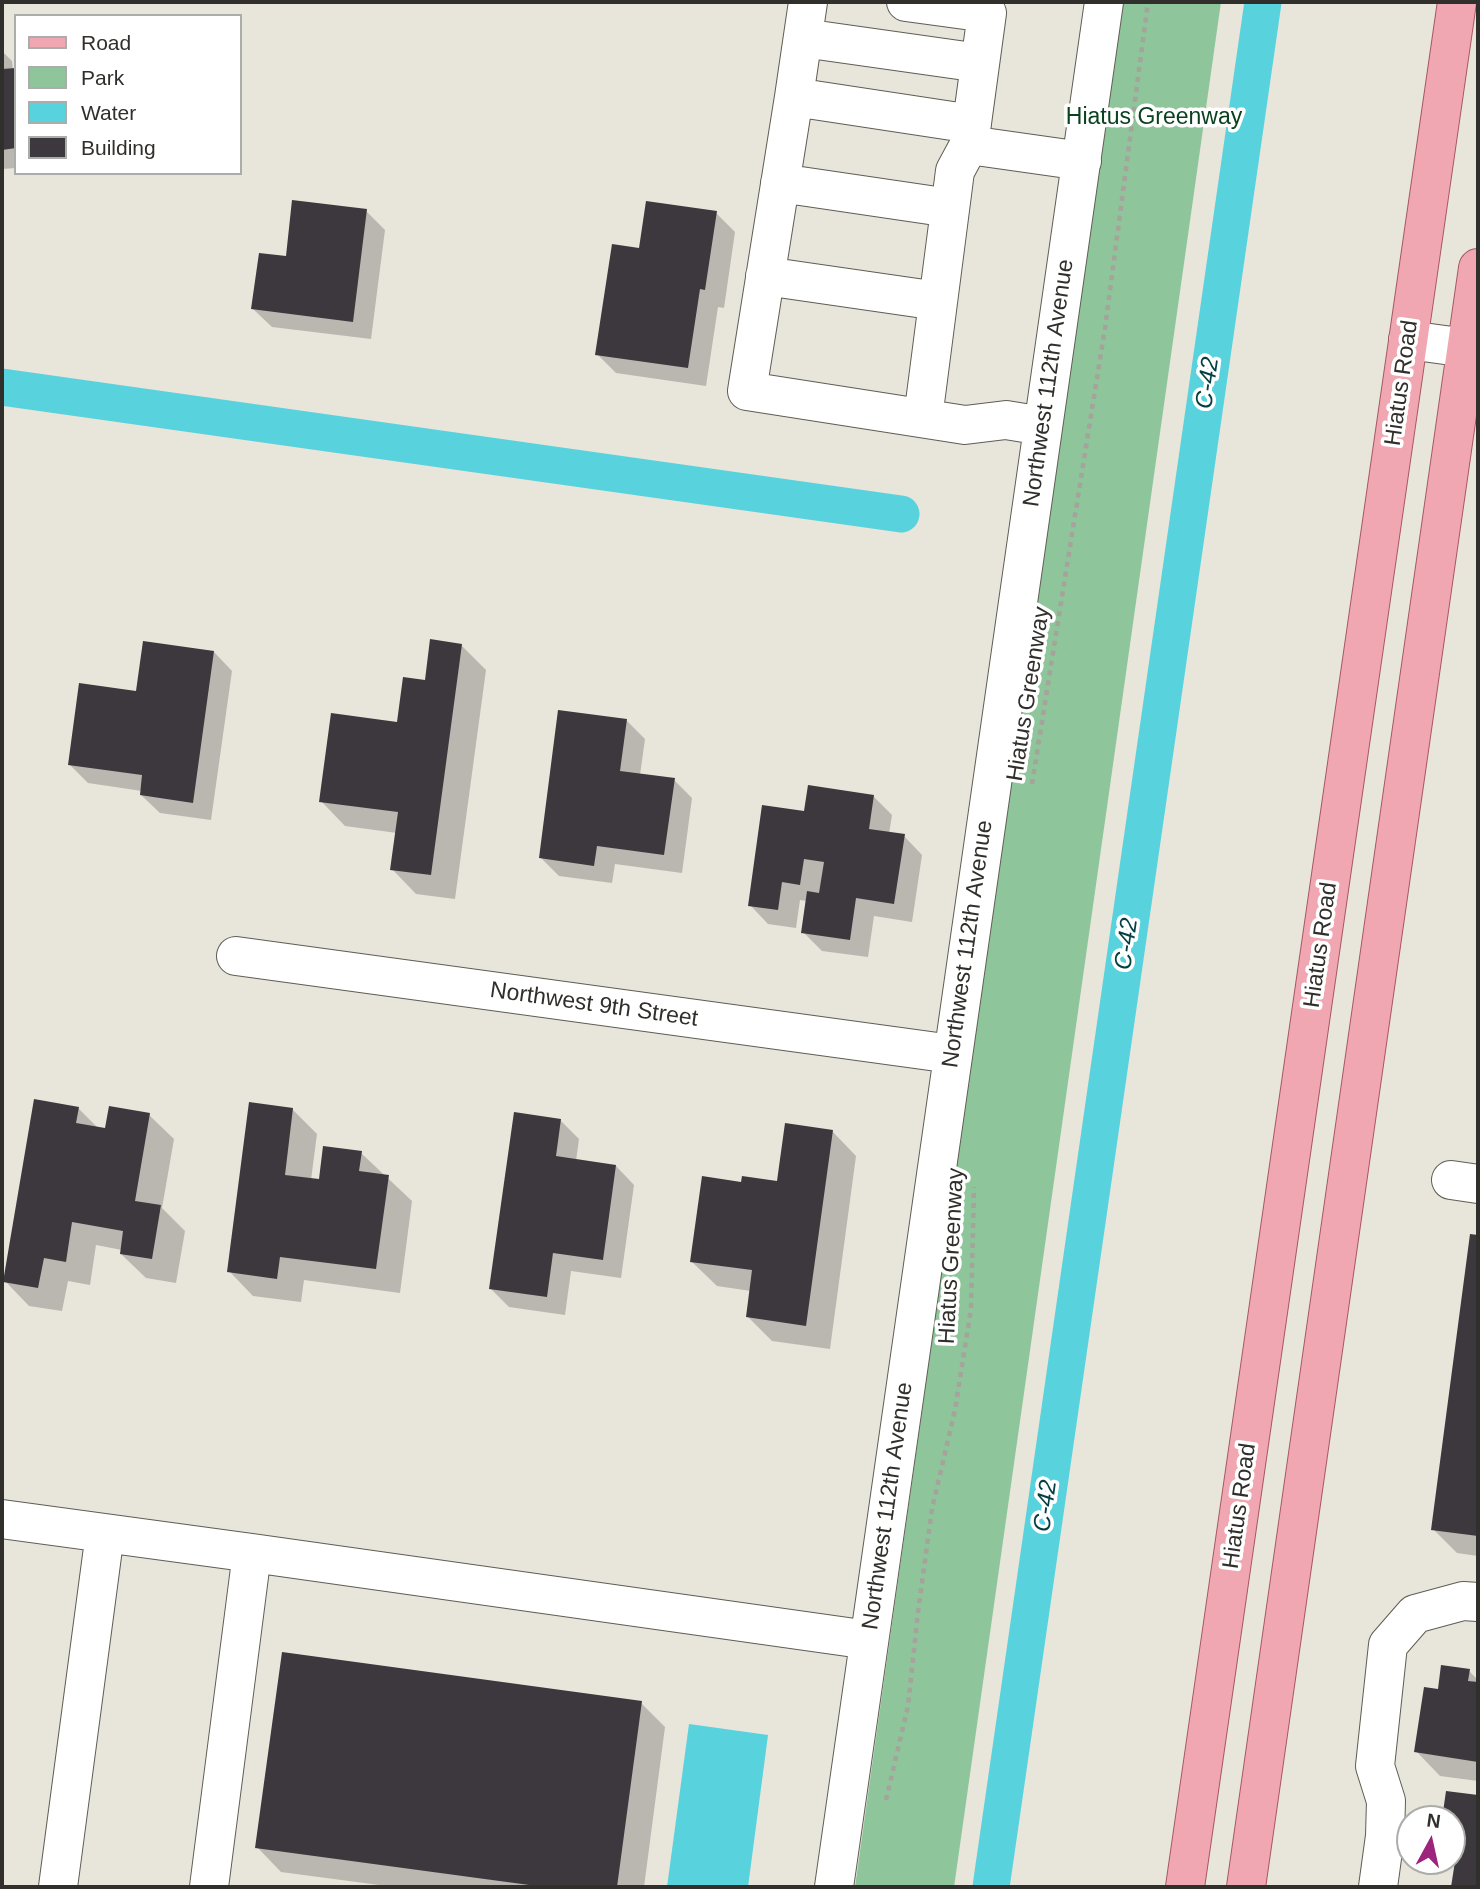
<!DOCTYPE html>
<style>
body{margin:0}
#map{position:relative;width:1480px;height:1889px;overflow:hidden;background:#e8e5db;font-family:Arial,sans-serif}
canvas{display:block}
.frame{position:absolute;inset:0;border:4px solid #302f2b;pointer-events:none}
.legend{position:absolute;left:14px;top:14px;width:228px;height:161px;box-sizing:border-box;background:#fff;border:2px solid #acacaa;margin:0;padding:9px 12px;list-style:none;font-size:21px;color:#302f2b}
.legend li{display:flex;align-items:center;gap:14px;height:35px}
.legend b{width:35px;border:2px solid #acacaa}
.north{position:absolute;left:1396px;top:1805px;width:70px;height:70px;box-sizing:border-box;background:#fff;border:2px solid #acacaa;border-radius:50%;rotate:8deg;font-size:19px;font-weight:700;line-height:28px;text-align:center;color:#302f2b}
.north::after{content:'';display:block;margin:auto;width:24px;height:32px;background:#9d247c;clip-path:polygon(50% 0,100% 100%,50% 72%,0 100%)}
</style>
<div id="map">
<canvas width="1480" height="1889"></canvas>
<div class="frame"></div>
<ul class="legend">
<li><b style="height:9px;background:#f0a7b2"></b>Road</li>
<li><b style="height:19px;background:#8ec59a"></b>Park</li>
<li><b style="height:19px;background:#58d2dd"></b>Water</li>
<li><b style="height:19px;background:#3d373e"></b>Building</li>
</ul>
<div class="north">N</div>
</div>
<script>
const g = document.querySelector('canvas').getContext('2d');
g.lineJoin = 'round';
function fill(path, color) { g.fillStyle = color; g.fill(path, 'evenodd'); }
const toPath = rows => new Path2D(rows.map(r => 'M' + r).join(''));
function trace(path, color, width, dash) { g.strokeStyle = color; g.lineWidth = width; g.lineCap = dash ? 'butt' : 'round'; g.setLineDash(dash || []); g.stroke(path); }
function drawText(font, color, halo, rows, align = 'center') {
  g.font = font + ' Arial,sans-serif'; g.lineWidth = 7; g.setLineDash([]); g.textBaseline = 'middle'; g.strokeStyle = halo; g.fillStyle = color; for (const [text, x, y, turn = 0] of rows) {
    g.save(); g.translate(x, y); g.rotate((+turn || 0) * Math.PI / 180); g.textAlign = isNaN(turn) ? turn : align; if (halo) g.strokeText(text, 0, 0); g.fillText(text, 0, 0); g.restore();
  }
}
fill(toPath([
 [1120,2,1221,2,954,1887,855,1887]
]), '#8ec59a');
fill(toPath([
 [689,1724,768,1735,748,1887,667,1887]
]), '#58d2dd');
fill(toPath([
 [2,51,12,61,13,70,16,70,16,168,2,169],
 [366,211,385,230,371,339,272,327,253,309,287,258],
 [716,213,735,232,724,308,718,307,706,386,616,373,597,354,640,250],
 [461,645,486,670,455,899,416,894,392,869,397,833,345,826,321,801,399,724,427,682],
 [214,652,232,671,211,820,160,813,141,795,142,791,88,783,70,765],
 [626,720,645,739,640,775,674,780,692,798,682,873,615,864,612,883,559,876,541,858],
 [873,796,892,815,889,834,904,836,922,855,912,922,874,916,868,957,822,951,803,932,807,901,800,900,796,928,768,924,750,905,806,813],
 [78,1108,98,1128,107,1130,149,1115,174,1139,162,1208,185,1231,176,1283,146,1278,121,1254,122,1250,96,1245,90,1285,68,1281,62,1311,29,1306,5,1281],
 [292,1109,317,1134,311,1180,320,1181,361,1153,412,1201,400,1293,304,1280,301,1302,253,1296,229,1271],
 [560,1120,579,1139,576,1161,616,1166,634,1185,621,1278,571,1271,565,1315,509,1307,491,1289],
 [832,1131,856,1156,830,1349,772,1341,747,1316,751,1291,717,1286,692,1262,743,1184,778,1183],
 [1471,1236,1478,1237,1478,1556,1457,1553,1433,1529],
 [1469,1671,1478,1680,1478,1781,1440,1776,1416,1751],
 [641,1703,665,1727,644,1887,394,1887,281,1872,257,1847],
 [1447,1793,1478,1797,1478,1887,1453,1887,1459,1849,1452,1843,1452,1819,1443,1819]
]), '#0003');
trace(toPath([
 [2,387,901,514],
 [991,1887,1263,2]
]), '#58d2dd', 37);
fill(toPath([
 [16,68,16,148,2,150,2,69],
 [292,200,367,209,353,322,251,309,259,253,286,256],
 [646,201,717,211,705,290,700,289,688,368,595,355,612,244,639,248],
 [430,639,462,644,431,875,390,870,398,812,319,802,331,713,397,722,403,677,425,680],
 [143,641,214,651,193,803,140,795,142,775,68,765,79,683,136,691],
 [558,710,627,719,620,771,675,778,664,855,597,846,594,866,539,858],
 [808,785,874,795,869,829,905,834,894,904,856,898,850,940,801,933,807,891,819,893,824,862,804,859,800,885,782,882,778,910,748,906,762,805,804,811],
 [34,1099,79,1107,76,1123,105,1128,109,1106,150,1113,135,1201,161,1205,152,1259,120,1254,123,1231,72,1222,66,1262,44,1258,38,1288,3,1282],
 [249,1102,293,1108,285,1175,319,1179,323,1146,362,1151,359,1171,389,1175,376,1269,280,1257,277,1279,227,1272],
 [514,1112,561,1119,556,1156,616,1165,603,1260,553,1253,547,1297,489,1289],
 [785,1123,833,1130,806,1326,746,1317,752,1270,690,1262,702,1176,741,1182,742,1176,777,1181],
 [1470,1234,1478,1235,1478,1536,1431,1530],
 [282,1652,642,1701,617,1887,544,1887,255,1848],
 [1441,1665,1470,1669,1468,1681,1478,1682,1478,1762,1414,1752,1424,1687,1438,1689],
 [1446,1791,1478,1795,1478,1887,1451,1887,1459,1836,1452,1835,1452,1819,1442,1819]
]), '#3d373e');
const minor = toPath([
 [808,2,794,97,972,124],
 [906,2,987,13,969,145,1082,161],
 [803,38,980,63],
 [794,97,747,391,965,425,1006,420,1043,426],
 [780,183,950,208],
 [765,276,938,301],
 [1408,340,1467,348],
 [923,418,955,171,969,145],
 [236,956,952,1054],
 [1451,1180,1478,1184],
 [2,1519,252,1553],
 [58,1887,105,1533],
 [209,1887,252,1553,869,1640],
 [834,1887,1104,2],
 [1378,1887,1385,1836,1386,1801,1375,1766,1388,1645,1415,1614,1463,1601,1478,1602]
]);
const major = toPath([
 [1185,1887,1457,2],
 [1246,1887,1478,268]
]);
trace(minor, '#5f5d54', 40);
trace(major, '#a65761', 40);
trace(toPath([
 [1032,784,1105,328,1148,2],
 [886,1800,908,1706,918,1612,932,1509,955,1410,971,1309,974,1187]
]), '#a5a39b', 4.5, [5, 5]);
trace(minor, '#fff', 38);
trace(major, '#f0a7b2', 38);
drawText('23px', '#0b421e', '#fff', [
 ["Hiatus Greenway",1154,118]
]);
drawText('23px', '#302f2b', '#fff', [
 ["Northwest 112th Avenue",1049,383,-82],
 ["Hiatus Road",1402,383,-82],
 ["Hiatus Greenway",1029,694,-81],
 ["Northwest 112th Avenue",968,944,-82],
 ["Hiatus Road",1321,945,-82],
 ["Northwest 9th Street",594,1005,8],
 ["Hiatus Greenway",952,1256,-87],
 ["Northwest 112th Avenue",888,1506,-82],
 ["Hiatus Road",1240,1506,-82]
]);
drawText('italic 24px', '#043f44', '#fff', [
 ["C-42",1208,383,-82],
 ["C-42",1127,944,-82],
 ["C-42",1046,1506,-82]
]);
</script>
